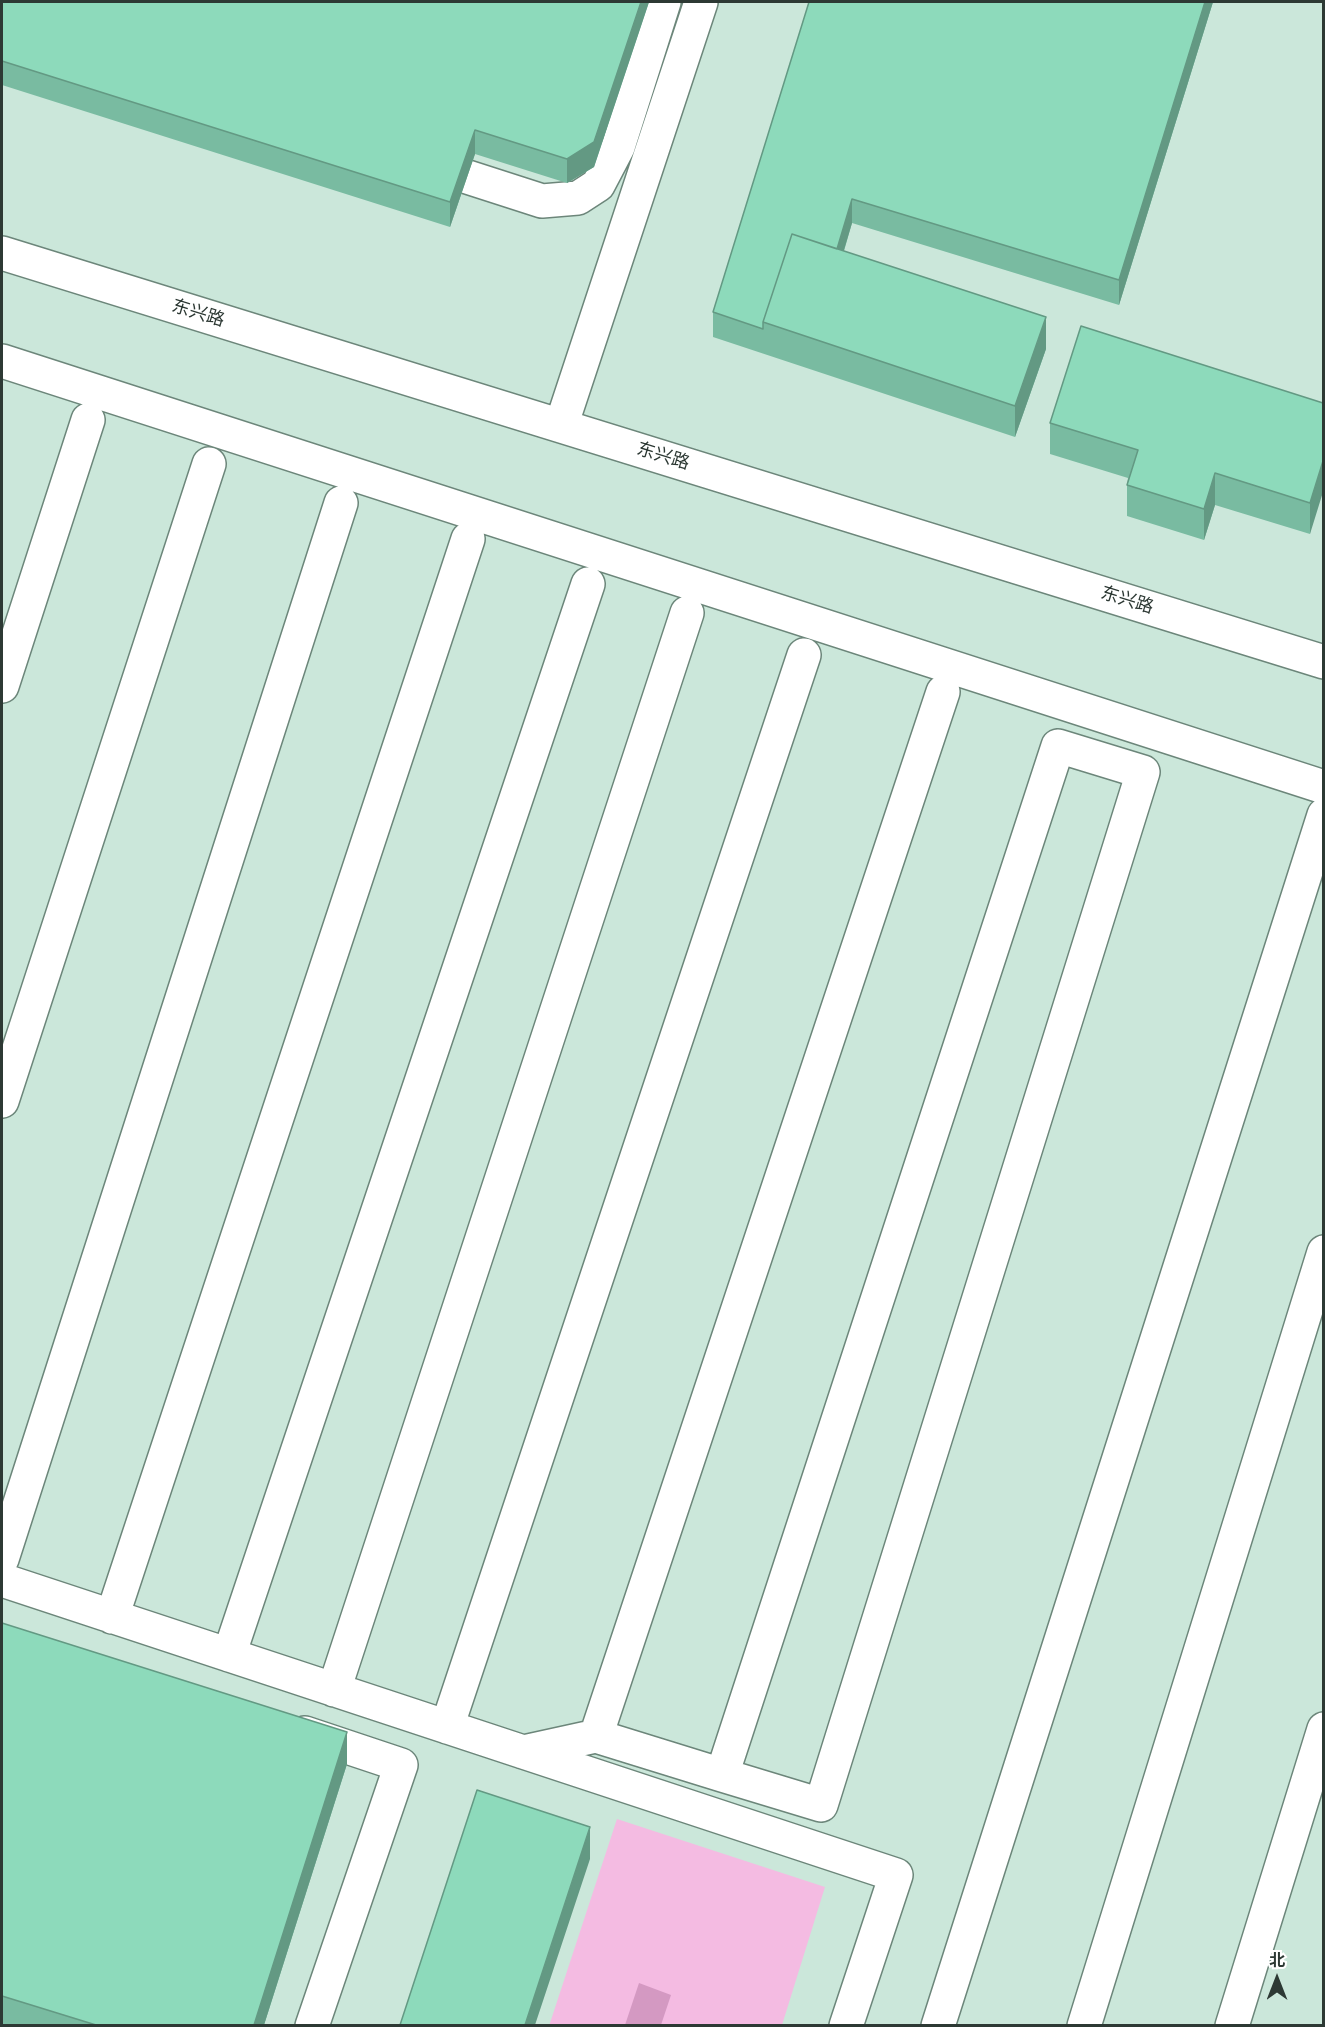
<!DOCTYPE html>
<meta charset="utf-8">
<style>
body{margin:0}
#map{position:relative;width:1325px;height:2027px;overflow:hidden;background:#cbe7da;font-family:"DejaVu Sans","Noto Sans SC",sans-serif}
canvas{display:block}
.frame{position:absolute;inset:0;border:3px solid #2d3934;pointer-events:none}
.north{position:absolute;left:1247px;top:1949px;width:60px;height:60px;-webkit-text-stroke:4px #fff;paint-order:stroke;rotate:0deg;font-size:16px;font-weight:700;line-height:24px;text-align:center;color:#2d3934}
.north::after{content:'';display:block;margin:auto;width:21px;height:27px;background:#2d3934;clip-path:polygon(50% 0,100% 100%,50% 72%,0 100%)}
</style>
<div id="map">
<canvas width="1325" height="2027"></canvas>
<div class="frame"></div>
<div class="north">北</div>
</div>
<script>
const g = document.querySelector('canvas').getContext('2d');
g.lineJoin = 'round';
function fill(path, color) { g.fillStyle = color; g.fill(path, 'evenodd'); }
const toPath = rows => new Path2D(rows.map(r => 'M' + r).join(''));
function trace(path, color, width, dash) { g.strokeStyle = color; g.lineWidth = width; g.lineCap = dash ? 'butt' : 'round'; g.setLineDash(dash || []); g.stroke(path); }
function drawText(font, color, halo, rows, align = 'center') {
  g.font = font + ' "DejaVu Sans","Noto Sans SC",sans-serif'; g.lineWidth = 4.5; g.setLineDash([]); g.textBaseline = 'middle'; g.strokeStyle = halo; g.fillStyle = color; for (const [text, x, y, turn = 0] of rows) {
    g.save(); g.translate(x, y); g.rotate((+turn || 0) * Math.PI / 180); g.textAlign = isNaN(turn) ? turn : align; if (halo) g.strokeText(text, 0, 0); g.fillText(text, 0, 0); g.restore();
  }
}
fill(toPath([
 [617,1819,825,1887,782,2025,549,2026]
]), '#f4bbe2');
fill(toPath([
 [639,1983,671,1995,661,2025,625,2025]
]), '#d499c2');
const minor = toPath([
 [424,163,542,201,578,198,598,185,618,147,664,2],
 [2,253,1324,662],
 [2,361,1324,787],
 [561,426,701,2],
 [2,686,88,420],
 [2,1101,209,464],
 [2,1559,341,503],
 [2,1580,896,1875,846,2026],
 [112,1617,468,539],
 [229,1655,588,584],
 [334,1690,687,613],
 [447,1727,804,655],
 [305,1733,401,1765,312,2026],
 [596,1736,943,692],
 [523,1752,596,1736,722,1775,821,1805,1143,772,1058,746,722,1775],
 [938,2026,1324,815],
 [1084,2026,1324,1252],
 [1232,2026,1324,1729]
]);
trace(minor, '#6c867a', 36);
trace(minor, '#fff', 33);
fill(toPath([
 [2,2,649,2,594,167,567,183,475,154,450,227,2,85],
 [809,2,1213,2,1119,305,852,223,844,251,1046,349,1015,437,713,337,713,312],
 [1323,403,1310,534,1215,505,1204,540,1127,516,1127,485,1128,478,1050,454,1050,423],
 [2,1623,347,1764,264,2025,2,2025]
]), '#79bba1');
fill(toPath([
 [641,2,649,2,594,167,567,183,567,159],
 [1205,2,1213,2,1119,305,1119,280],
 [475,130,475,154,450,227,450,202],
 [852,199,852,223,835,280,835,255],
 [1046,317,1046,349,1015,437,1015,406],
 [1323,461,1323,492,1310,534,1310,503],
 [1215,473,1215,505,1204,540,1204,509],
 [347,1732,347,1764,264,2025,254,2025],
 [590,1827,590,1859,535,2025,525,2025]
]), '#639983');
const building = toPath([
 [2,2,641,2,594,142,567,159,475,130,450,202,2,61,2,2],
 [809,2,1205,2,1119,280,852,199,837,249,792,234,763,322,763,329,713,312,809,2],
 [792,234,1046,317,1015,406,763,322,792,234],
 [1081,326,1323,403,1323,461,1310,503,1215,473,1204,509,1127,485,1138,450,1050,423,1081,326],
 [2,1623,347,1732,254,2025,96,2025,2,1996,2,1623],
 [477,1790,590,1827,525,2025,400,2025,477,1790]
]);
fill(building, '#8ddabb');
trace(building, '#639983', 1.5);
drawText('18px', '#2d3934', '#fff', [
 ["东兴路",198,314,17],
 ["东兴路",663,457,17],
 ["东兴路",1127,601,17]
]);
</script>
